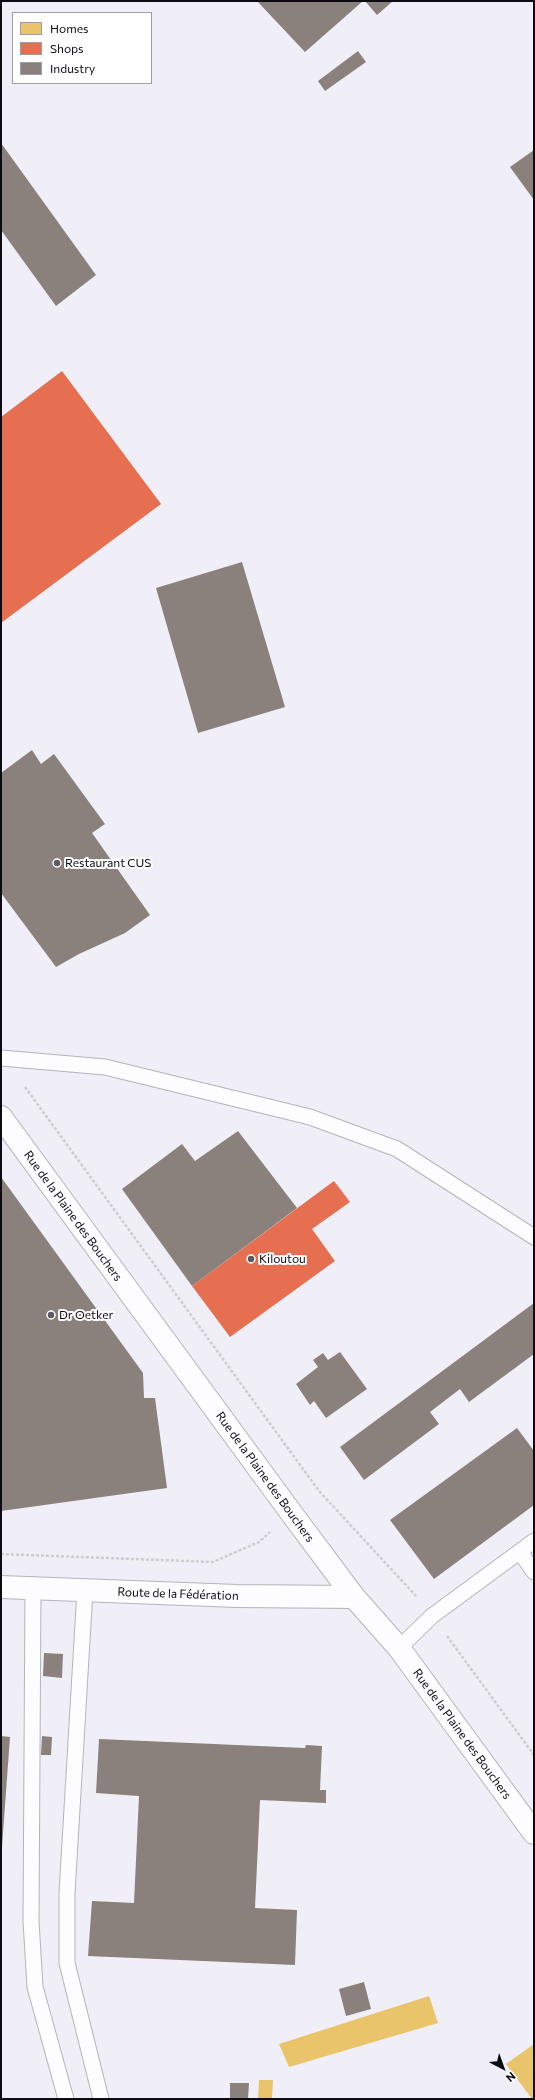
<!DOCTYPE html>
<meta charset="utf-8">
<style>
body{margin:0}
#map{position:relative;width:535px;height:2100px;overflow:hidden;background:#f0eef7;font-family:Commissioner,sans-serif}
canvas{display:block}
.frame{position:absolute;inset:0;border:2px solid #0c0b13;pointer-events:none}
.legend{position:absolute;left:12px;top:12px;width:140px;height:72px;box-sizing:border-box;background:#fff;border:1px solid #9e9da1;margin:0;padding:5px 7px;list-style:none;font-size:12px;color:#0c0b13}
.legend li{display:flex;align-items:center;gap:8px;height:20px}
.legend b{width:20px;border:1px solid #9e9da1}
.north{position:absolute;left:483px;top:2048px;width:40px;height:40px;-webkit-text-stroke:3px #fff;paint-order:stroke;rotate:139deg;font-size:11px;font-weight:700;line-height:16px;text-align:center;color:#0c0b13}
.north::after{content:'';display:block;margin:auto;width:14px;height:18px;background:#0c0b13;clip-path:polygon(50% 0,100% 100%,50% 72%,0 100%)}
</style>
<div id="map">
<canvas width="535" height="2100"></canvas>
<div class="frame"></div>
<ul class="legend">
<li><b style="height:11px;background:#e9c46a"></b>Homes</li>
<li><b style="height:11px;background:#e76f51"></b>Shops</li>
<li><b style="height:11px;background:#8a817c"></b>Industry</li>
</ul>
<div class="north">N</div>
</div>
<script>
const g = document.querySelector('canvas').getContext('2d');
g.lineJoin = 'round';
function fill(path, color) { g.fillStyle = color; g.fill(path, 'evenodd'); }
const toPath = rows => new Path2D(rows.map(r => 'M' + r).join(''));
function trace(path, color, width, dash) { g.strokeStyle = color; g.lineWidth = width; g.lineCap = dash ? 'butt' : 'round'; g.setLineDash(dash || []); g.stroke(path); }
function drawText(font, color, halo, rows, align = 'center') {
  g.font = font + ' Commissioner,sans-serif'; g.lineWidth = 4; g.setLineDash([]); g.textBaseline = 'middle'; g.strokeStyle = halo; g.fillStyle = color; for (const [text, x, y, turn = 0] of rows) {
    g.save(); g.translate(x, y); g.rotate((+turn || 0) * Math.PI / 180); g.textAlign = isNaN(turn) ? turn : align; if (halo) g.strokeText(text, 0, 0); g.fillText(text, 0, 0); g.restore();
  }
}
fill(toPath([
 [429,1996,438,2023,289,2067,279,2044],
 [534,2044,534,2099,532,2099,506,2064],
 [259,2080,273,2080,272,2099,258,2099]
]), '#e9c46a');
fill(toPath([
 [62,371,161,504,1,623,1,417],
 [334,1181,350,1202,312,1229,335,1261,230,1337,192,1286]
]), '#e76f51');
fill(toPath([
 [257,1,363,1,305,52],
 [365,1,393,1,377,15],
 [358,51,366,62,325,91,318,81],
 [1,143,96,275,56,306,1,230],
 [534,150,534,200,510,167],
 [242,562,285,707,198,733,156,588],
 [32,750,41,764,54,754,105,824,92,833,150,915,125,933,79,954,56,967,1,893,1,773],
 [238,1131,297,1208,192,1286,122,1189,182,1144,195,1161],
 [1,1177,143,1373,144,1398,155,1398,167,1488,1,1511],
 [534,1303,534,1354,469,1402,460,1389,430,1412,439,1424,364,1480,340,1447],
 [340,1352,367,1389,326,1418,314,1401,310,1405,296,1384,318,1367,313,1360,323,1353,328,1360],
 [517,1428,534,1451,534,1505,434,1579,390,1520],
 [44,1653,63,1654,62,1678,43,1676],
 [1,1736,10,1737,2,1847,1,1847],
 [42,1736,52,1737,51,1755,41,1755],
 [99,1739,305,1748,306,1745,322,1746,320,1790,326,1790,326,1803,260,1800,255,1908,297,1910,295,1965,88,1956,92,1901,134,1903,139,1796,96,1793],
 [364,1982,371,2009,346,2016,339,1989],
 [230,2083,249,2083,248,2099,230,2099]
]), '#8a817c');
const service = toPath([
 [1,1058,105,1067,310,1117,397,1149,534,1237],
 [520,1552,534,1572],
 [33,1589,31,1921,35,1987,66,2099],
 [85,1590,67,1893,67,1963,101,2099],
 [399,1648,432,1616,534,1541]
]);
const tertiary = toPath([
 [1,1117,292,1514,354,1597,399,1648,534,1833],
 [1,1587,237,1596,354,1597]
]);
trace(service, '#b5b4bc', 17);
trace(tertiary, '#b5b4bc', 24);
trace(toPath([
 [25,1087,319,1491,416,1596],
 [1,1554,213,1562,259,1542,270,1532],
 [447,1636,534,1755]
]), '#ceced0', 2.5, [3, 2]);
trace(service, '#fdfcfe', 15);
trace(tertiary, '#fdfcfe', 22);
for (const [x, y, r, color] of [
 [57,863,4,"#5c5a63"],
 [251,1259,4,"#5c5a63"],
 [51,1315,4,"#5c5a63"]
]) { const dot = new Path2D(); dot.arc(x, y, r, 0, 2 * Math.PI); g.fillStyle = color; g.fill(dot); trace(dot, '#fff', 1.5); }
drawText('12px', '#0c0b13', '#fff', [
 ["Restaurant CUS",65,863],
 ["Kiloutou",259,1259],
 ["Dr Oetker",59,1315]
], 'left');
drawText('12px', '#0c0b13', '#fff', [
 ["Rue de la Plaine des Bouchers",73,1216,54],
 ["Rue de la Plaine des Bouchers",265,1477,54],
 ["Route de la Fédération",178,1594,2],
 ["Rue de la Plaine des Bouchers",462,1734,54]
]);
</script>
